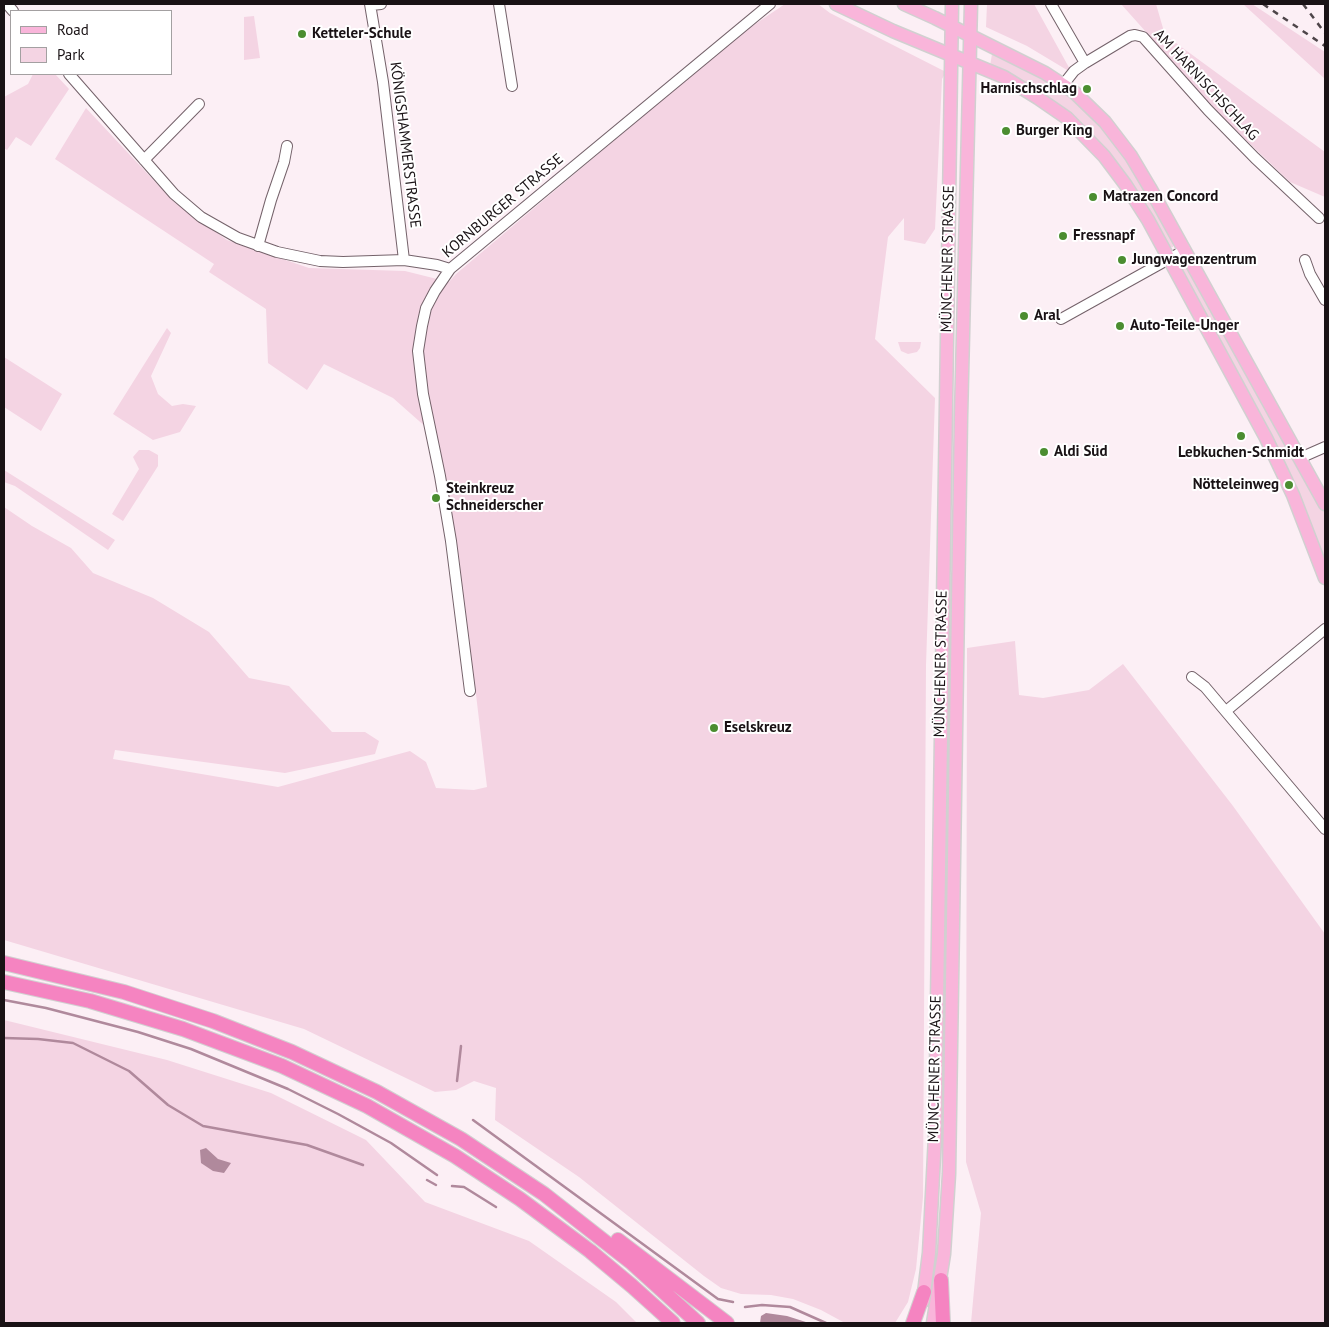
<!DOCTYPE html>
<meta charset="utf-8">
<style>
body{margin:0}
#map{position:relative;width:1329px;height:1327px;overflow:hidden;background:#fceff5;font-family:"PT Sans",sans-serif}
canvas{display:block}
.frame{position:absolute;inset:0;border:5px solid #191215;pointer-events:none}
.legend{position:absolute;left:10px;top:10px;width:162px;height:65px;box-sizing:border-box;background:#fff;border:1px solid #a3a0a1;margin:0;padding:6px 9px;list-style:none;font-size:15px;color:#191215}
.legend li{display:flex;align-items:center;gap:10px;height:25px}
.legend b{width:25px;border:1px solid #a3a0a1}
</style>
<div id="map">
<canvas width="1329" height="1327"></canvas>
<div class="frame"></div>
<ul class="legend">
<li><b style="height:6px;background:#f9b5da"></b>Road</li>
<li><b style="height:14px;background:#f4d4e3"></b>Park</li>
</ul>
</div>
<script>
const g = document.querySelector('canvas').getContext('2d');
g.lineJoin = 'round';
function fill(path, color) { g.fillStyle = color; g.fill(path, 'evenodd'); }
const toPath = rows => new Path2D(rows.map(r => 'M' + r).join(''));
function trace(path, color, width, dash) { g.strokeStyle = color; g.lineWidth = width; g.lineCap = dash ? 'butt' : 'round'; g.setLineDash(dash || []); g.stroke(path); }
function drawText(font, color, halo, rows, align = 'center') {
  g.font = font + ' "PT Sans",sans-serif'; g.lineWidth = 4; g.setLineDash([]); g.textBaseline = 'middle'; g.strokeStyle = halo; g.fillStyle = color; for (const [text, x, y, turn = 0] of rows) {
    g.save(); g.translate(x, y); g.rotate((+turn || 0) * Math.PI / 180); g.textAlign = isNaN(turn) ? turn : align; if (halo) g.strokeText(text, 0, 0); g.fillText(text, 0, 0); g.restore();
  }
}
fill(toPath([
 [785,4,818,4,830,13,946,72,942,79,935,229,925,244,904,240,904,218,888,237,875,339,935,398,926,665,923,1197,916,1269,908,1302,895,1323,845,1323,821,1310,793,1299,771,1295,741,1294,721,1288,704,1276,579,1177,495,1120,496,1088,474,1081,456,1090,435,1092,304,1029,4,940,4,507,32,526,71,548,93,573,153,598,209,632,249,678,289,686,332,732,365,732,379,741,375,754,285,773,115,750,113,759,278,787,410,751,426,762,436,788,474,790,487,787,475,686,436,436,393,398,324,364,307,390,268,363,266,309,209,272,214,264,55,159,86,108,174,202,227,240,309,268,405,271,449,282,456,274,739,35],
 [987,4,1034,4,1072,73,1027,46,986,27],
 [1121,4,1156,4,1165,35,1325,152,1325,197,1290,182,1221,116],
 [1243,4,1252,4,1325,52,1325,79],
 [254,16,260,58,244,60,244,17],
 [992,54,1063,89,1089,110,1123,153,1174,243,1173,247,1169,248,1089,135,990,66],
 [33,74,55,74,69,89,31,146,16,137,7,150,4,148,4,97,28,84],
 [1178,262,1188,264,1299,461,1325,512,1325,576,1294,495,1176,264],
 [167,328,171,333,151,376,158,394,172,406,183,404,196,406,180,432,153,440,113,414],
 [898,342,921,342,920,348,917,352,908,354,901,351],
 [4,357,62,394,41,431,4,407],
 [139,450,149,450,158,455,158,466,123,521,112,514,139,469,133,457],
 [4,470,115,540,108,550,15,486,4,482],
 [1015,641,1019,695,1043,698,1089,690,1123,664,1233,806,1325,934,1325,1323,971,1323,981,1213,966,1162,967,648],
 [4,1020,167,1060,271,1093,366,1140,425,1202,529,1241,616,1302,637,1323,4,1323]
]), '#f4d4e3');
fill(toPath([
 [206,1148,218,1159,231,1163,224,1173,213,1171,201,1163,200,1150],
 [766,1313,787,1316,809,1323,760,1323,761,1316]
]), '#b0899c');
trace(toPath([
 [4,1000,46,1008,138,1032,191,1049,288,1089,338,1114,391,1143,437,1175],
 [4,1038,38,1039,73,1043,129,1071,168,1105,203,1126,307,1145,363,1165],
 [457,1081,461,1046],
 [473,1120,718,1299,733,1302],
 [427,1180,436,1185],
 [452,1186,464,1187,496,1207],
 [745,1307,762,1305,790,1307,826,1323]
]), '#b0899c', 2.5);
const minor = toPath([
 [7,4,13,11],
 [370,4,383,82,404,260],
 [499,4,512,86],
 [1051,4,1085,63],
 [371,5,381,4],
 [69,74,174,194,201,217,238,238,277,252,320,261,343,262,404,260,437,265,450,269],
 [1063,85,1074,71,1085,63,1130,36,1135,35,1143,37,1208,110,1255,158,1319,218],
 [144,160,199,104],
 [258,246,271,200,284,162,287,146],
 [1305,260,1310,274,1325,300],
 [1061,319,1185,250],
 [1300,458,1325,447],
 [1192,677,1205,687,1325,829],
 [470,691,451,541,440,476,423,394,418,351,422,326,426,308,435,291,450,269,770,4],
 [1226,711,1325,629]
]);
const major = toPath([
 [836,4,893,31,1004,77,1038,98,1067,118,1104,156,1125,184,1148,220,1266,438,1293,495,1325,578],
 [904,4,935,18,1045,73,1074,92,1105,122,1131,156,1150,188,1325,504],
 [923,1301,929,1253,935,1136,952,4],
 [933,1323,944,1254,949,1174,961,417,971,4]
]);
const highway = toPath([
 [4,963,124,992,213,1021,292,1052,377,1092,461,1139,544,1194,632,1263,698,1323],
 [4,982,90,1001,183,1029,282,1066,367,1106,455,1156,520,1199,590,1251,632,1286,673,1323],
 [618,1240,727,1323],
 [941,1280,943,1323],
 [913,1323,924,1292]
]);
trace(minor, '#74626a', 12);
trace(major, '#d1d0d0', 15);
trace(highway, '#d1d0d0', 16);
trace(minor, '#fff', 10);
trace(major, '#f9b5da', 12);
trace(highway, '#f584c1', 14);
trace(toPath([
 [1263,4,1325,46],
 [1303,4,1325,33]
]), '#4e4549', 2.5, [6, 6]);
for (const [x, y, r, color] of [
 [302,34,5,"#4b8d30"],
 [1087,89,5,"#4b8d30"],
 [1006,131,5,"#4b8d30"],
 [1093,197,5,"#4b8d30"],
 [1063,236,5,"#4b8d30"],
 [1122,260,5,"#4b8d30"],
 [1024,316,5,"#4b8d30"],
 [1120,326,5,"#4b8d30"],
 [1241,436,5,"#4b8d30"],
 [1044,452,5,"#4b8d30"],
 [1289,485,5,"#4b8d30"],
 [436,498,5,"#4b8d30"],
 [714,728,5,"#4b8d30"]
]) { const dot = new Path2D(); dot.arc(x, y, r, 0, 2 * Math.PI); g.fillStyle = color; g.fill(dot); trace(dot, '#fff', 2); }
drawText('bold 15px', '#191215', '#fff', [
 ["Ketteler-Schule",312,34],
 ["Harnischschlag",1077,89,"right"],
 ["Burger King",1016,131],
 ["Matrazen Concord",1103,197],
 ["Fressnapf",1073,236],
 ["Jungwagenzentrum",1132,260],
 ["Aral",1034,316],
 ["Auto-Teile-Unger",1130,326],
 ["Aldi Süd",1054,452],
 ["Lebkuchen-Schmidt",1241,453,"center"],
 ["Nötteleinweg",1279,485,"right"],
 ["Steinkreuz",446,489],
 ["Schneiderscher",446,506],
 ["Eselskreuz",724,728]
], 'left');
drawText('15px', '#191215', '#fff', [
 ["AM HARNISCHSCHLAG",1206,85,47],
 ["KÖNIGSHAMMERSTRASSE",405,145,83],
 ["KORNBURGER STRASSE",503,206,-40],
 ["MÜNCHENER STRASSE",948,259,-89],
 ["MÜNCHENER STRASSE",941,664,-89],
 ["MÜNCHENER STRASSE",935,1069,-89]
]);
</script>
